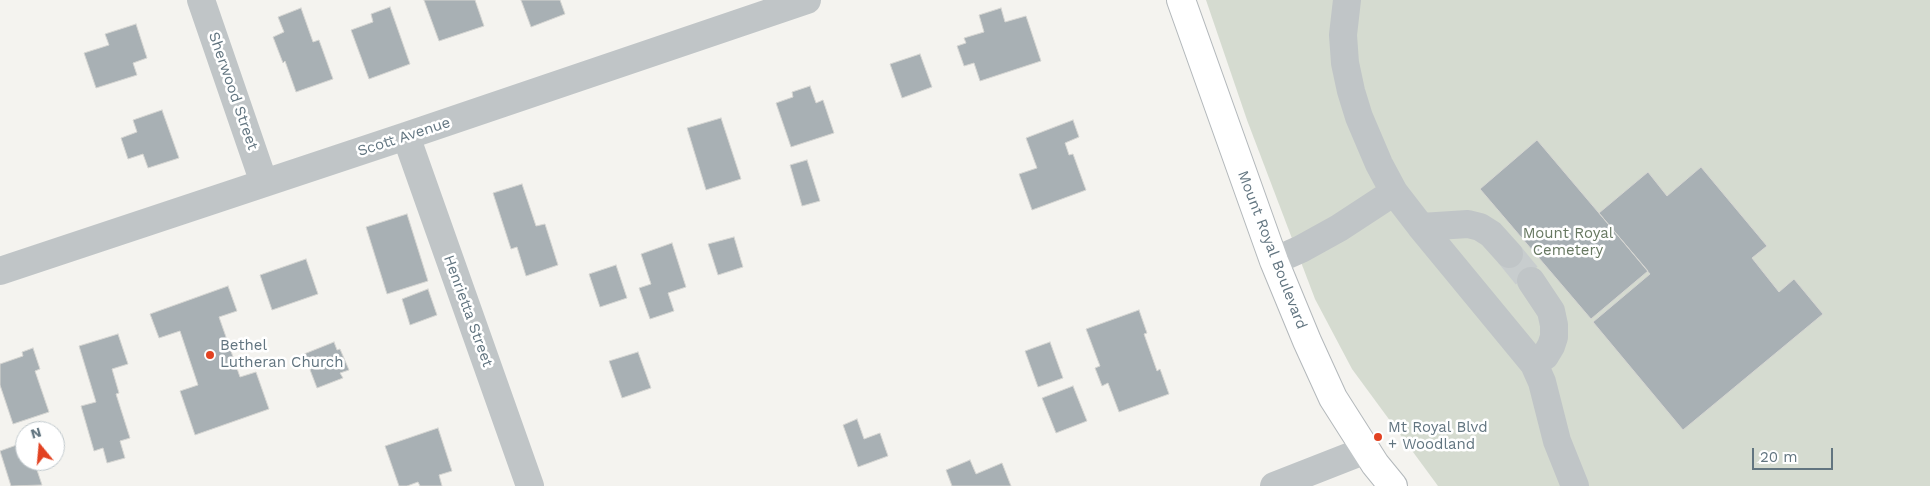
<!DOCTYPE html>
<style>
body{margin:0}
#map{position:relative;width:1930px;height:486px;overflow:hidden;background:#f4f3ef;font-family:"Work Sans",sans-serif}
canvas{display:block}
.north{position:absolute;left:15px;top:421px;width:50px;height:50px;box-sizing:border-box;background:#fff;border:1px solid #c0c8cc;border-radius:50%;rotate:343deg;font-size:14px;font-weight:700;line-height:20px;text-align:center;color:#627580}
.north::after{content:'';display:block;margin:auto;width:18px;height:22px;background:#e24221;clip-path:polygon(50% 0,100% 100%,50% 72%,0 100%)}
.scale{position:absolute;left:1752px;top:448px;width:81px;height:22px;box-sizing:border-box;border:2px solid #627580;border-top:0;padding-left:6px;font-size:15px;line-height:18px;white-space:nowrap;color:#627580;-webkit-text-stroke:4px #fff;paint-order:stroke}
</style>
<div id="map">
<canvas width="1930" height="486"></canvas>
<div class="north">N</div>
<div class="scale">20 m</div>
</div>
<script>
const g = document.querySelector('canvas').getContext('2d');
g.lineJoin = 'round';
function fill(path, color) { g.fillStyle = color; g.fill(path, 'evenodd'); }
const toPath = rows => new Path2D(rows.map(r => 'M' + r).join(''));
function trace(path, color, width, dash) { g.strokeStyle = color; g.lineWidth = width; g.lineCap = dash ? 'butt' : 'round'; g.setLineDash(dash || []); g.stroke(path); }
function drawText(font, color, halo, rows, align = 'center') {
  g.font = font + ' "Work Sans",sans-serif'; g.lineWidth = 5; g.setLineDash([]); g.textBaseline = 'middle'; g.strokeStyle = halo; g.fillStyle = color; for (const [text, x, y, turn = 0] of rows) {
    g.save(); g.translate(x, y); g.rotate((+turn || 0) * Math.PI / 180); g.textAlign = isNaN(turn) ? turn : align; if (halo) g.strokeText(text, 0, 0); g.fillText(text, 0, 0); g.restore();
  }
}
fill(toPath([
 [1206,0,1930,0,1930,486,1438,486,1352,369,1315,299,1247,120]
]), '#d5dbd0');
const building = toPath([
 [424,0,475,0,484,26,439,41,424,0],
 [521,0,560,0,565,14,531,27,521,0],
 [390,7,410,64,369,79,351,30,373,22,371,14,390,7],
 [301,8,313,42,319,40,333,79,296,92,285,61,283,63,273,37,284,32,278,17,301,8],
 [1001,8,1005,22,1026,16,1041,61,980,81,974,63,964,66,957,46,966,43,964,38,984,32,979,15,1001,8],
 [136,24,147,58,133,63,137,75,96,88,84,53,109,45,105,34,136,24],
 [920,54,932,87,902,98,890,64,920,54],
 [810,86,816,103,823,100,834,133,791,147,776,103,793,97,792,92,810,86],
 [162,110,179,158,148,168,143,154,128,159,121,138,137,132,133,120,162,110],
 [721,118,741,179,706,190,687,128,721,118],
 [1073,120,1079,137,1065,143,1069,155,1073,154,1086,190,1032,210,1019,174,1037,168,1026,138,1073,120],
 [1537,140,1648,271,1591,319,1480,189,1537,140],
 [807,160,820,201,802,206,790,165,807,160],
 [1701,167,1767,246,1752,258,1779,292,1794,279,1823,314,1683,430,1593,322,1650,274,1599,213,1648,172,1667,196,1701,167],
 [522,184,536,226,545,224,558,265,526,276,517,247,511,249,493,193,522,184],
 [407,214,428,281,387,294,366,227,407,214],
 [734,237,743,267,718,275,708,244,734,237],
 [672,243,686,287,668,293,674,311,650,319,639,288,651,284,641,254,672,243],
 [306,259,318,294,272,310,260,275,306,259],
 [616,265,627,298,600,307,589,274,616,265],
 [228,286,237,311,219,317,240,377,256,372,269,409,195,435,180,391,198,385,180,331,159,338,150,314,228,286],
 [428,289,437,315,410,325,402,299,428,289],
 [1139,310,1147,333,1144,334,1157,371,1160,369,1169,394,1119,412,1108,383,1102,386,1095,368,1100,366,1086,329,1139,310],
 [118,334,128,364,112,369,119,393,116,394,130,438,120,441,125,458,107,463,103,448,94,451,81,406,96,402,79,346,118,334],
 [334,342,337,350,340,349,349,370,340,373,343,378,317,388,304,354,334,342],
 [1050,342,1063,378,1038,387,1025,351,1050,342],
 [33,348,40,369,35,371,49,412,13,424,0,385,0,364,23,356,22,352,33,348],
 [638,352,651,388,622,398,609,361,638,352],
 [1073,386,1087,421,1056,433,1042,398,1073,386],
 [857,419,864,439,880,433,888,456,858,467,843,425,857,419],
 [438,428,452,471,439,475,442,486,420,486,418,482,407,486,399,486,385,446,438,428],
 [25,442,25,461,34,461,42,485,11,486,0,451,25,442],
 [970,460,976,474,1002,463,1011,486,952,486,946,470,970,460]
]);
fill(building, '#a8b0b4');
trace(building, '#d5d5d2', 1);
trace(toPath([
 [1509,254,1531,281]
]), '#c8cdce', 28, [28, 14]);
const major = toPath([
 [1181,0,1274,261,1307,341,1333,398,1375,464,1393,486]
]);
trace(major, '#b3b8bb', 30);
trace(toPath([
 [201,0,264,183],
 [1347,0,1343,35,1345,63,1351,91,1359,117,1379,164,1394,192,1421,227,1534,364,1542,382,1557,441,1575,486],
 [406,136,530,486],
 [1421,227,1468,224,1480,227,1491,234,1509,254],
 [1274,261,1301,249,1339,228,1394,192],
 [0,271,406,136,807,0],
 [1531,281,1551,311,1554,325,1554,337,1551,346,1545,356,1534,364],
 [1274,486,1366,450]
]), '#c0c5c7', 28);
trace(major, '#fff', 28);
for (const [x, y, r, color] of [
 [210,355,5,"#e24221"],
 [1378,437,5,"#e24221"]
]) { const dot = new Path2D(); dot.arc(x, y, r, 0, 2 * Math.PI); g.fillStyle = color; g.fill(dot); trace(dot, '#fff', 2); }
drawText('15px', '#627580', '#fff', [
 ["Sherwood Street",233,91,71],
 ["Scott Avenue",404,137,-18],
 ["Mount Royal Boulevard",1272,250,69],
 ["Henrietta Street",468,311,70]
]);
drawText('15px', '#677861', '#fff', [
 ["Mount Royal",1568,234],
 ["Cemetery",1568,251]
]);
drawText('15px', '#627580', '#fff', [
 ["Bethel",220,346],
 ["Lutheran Church",220,363],
 ["Mt Royal Blvd",1388,428],
 ["+ Woodland",1388,445]
], 'left');
</script>
